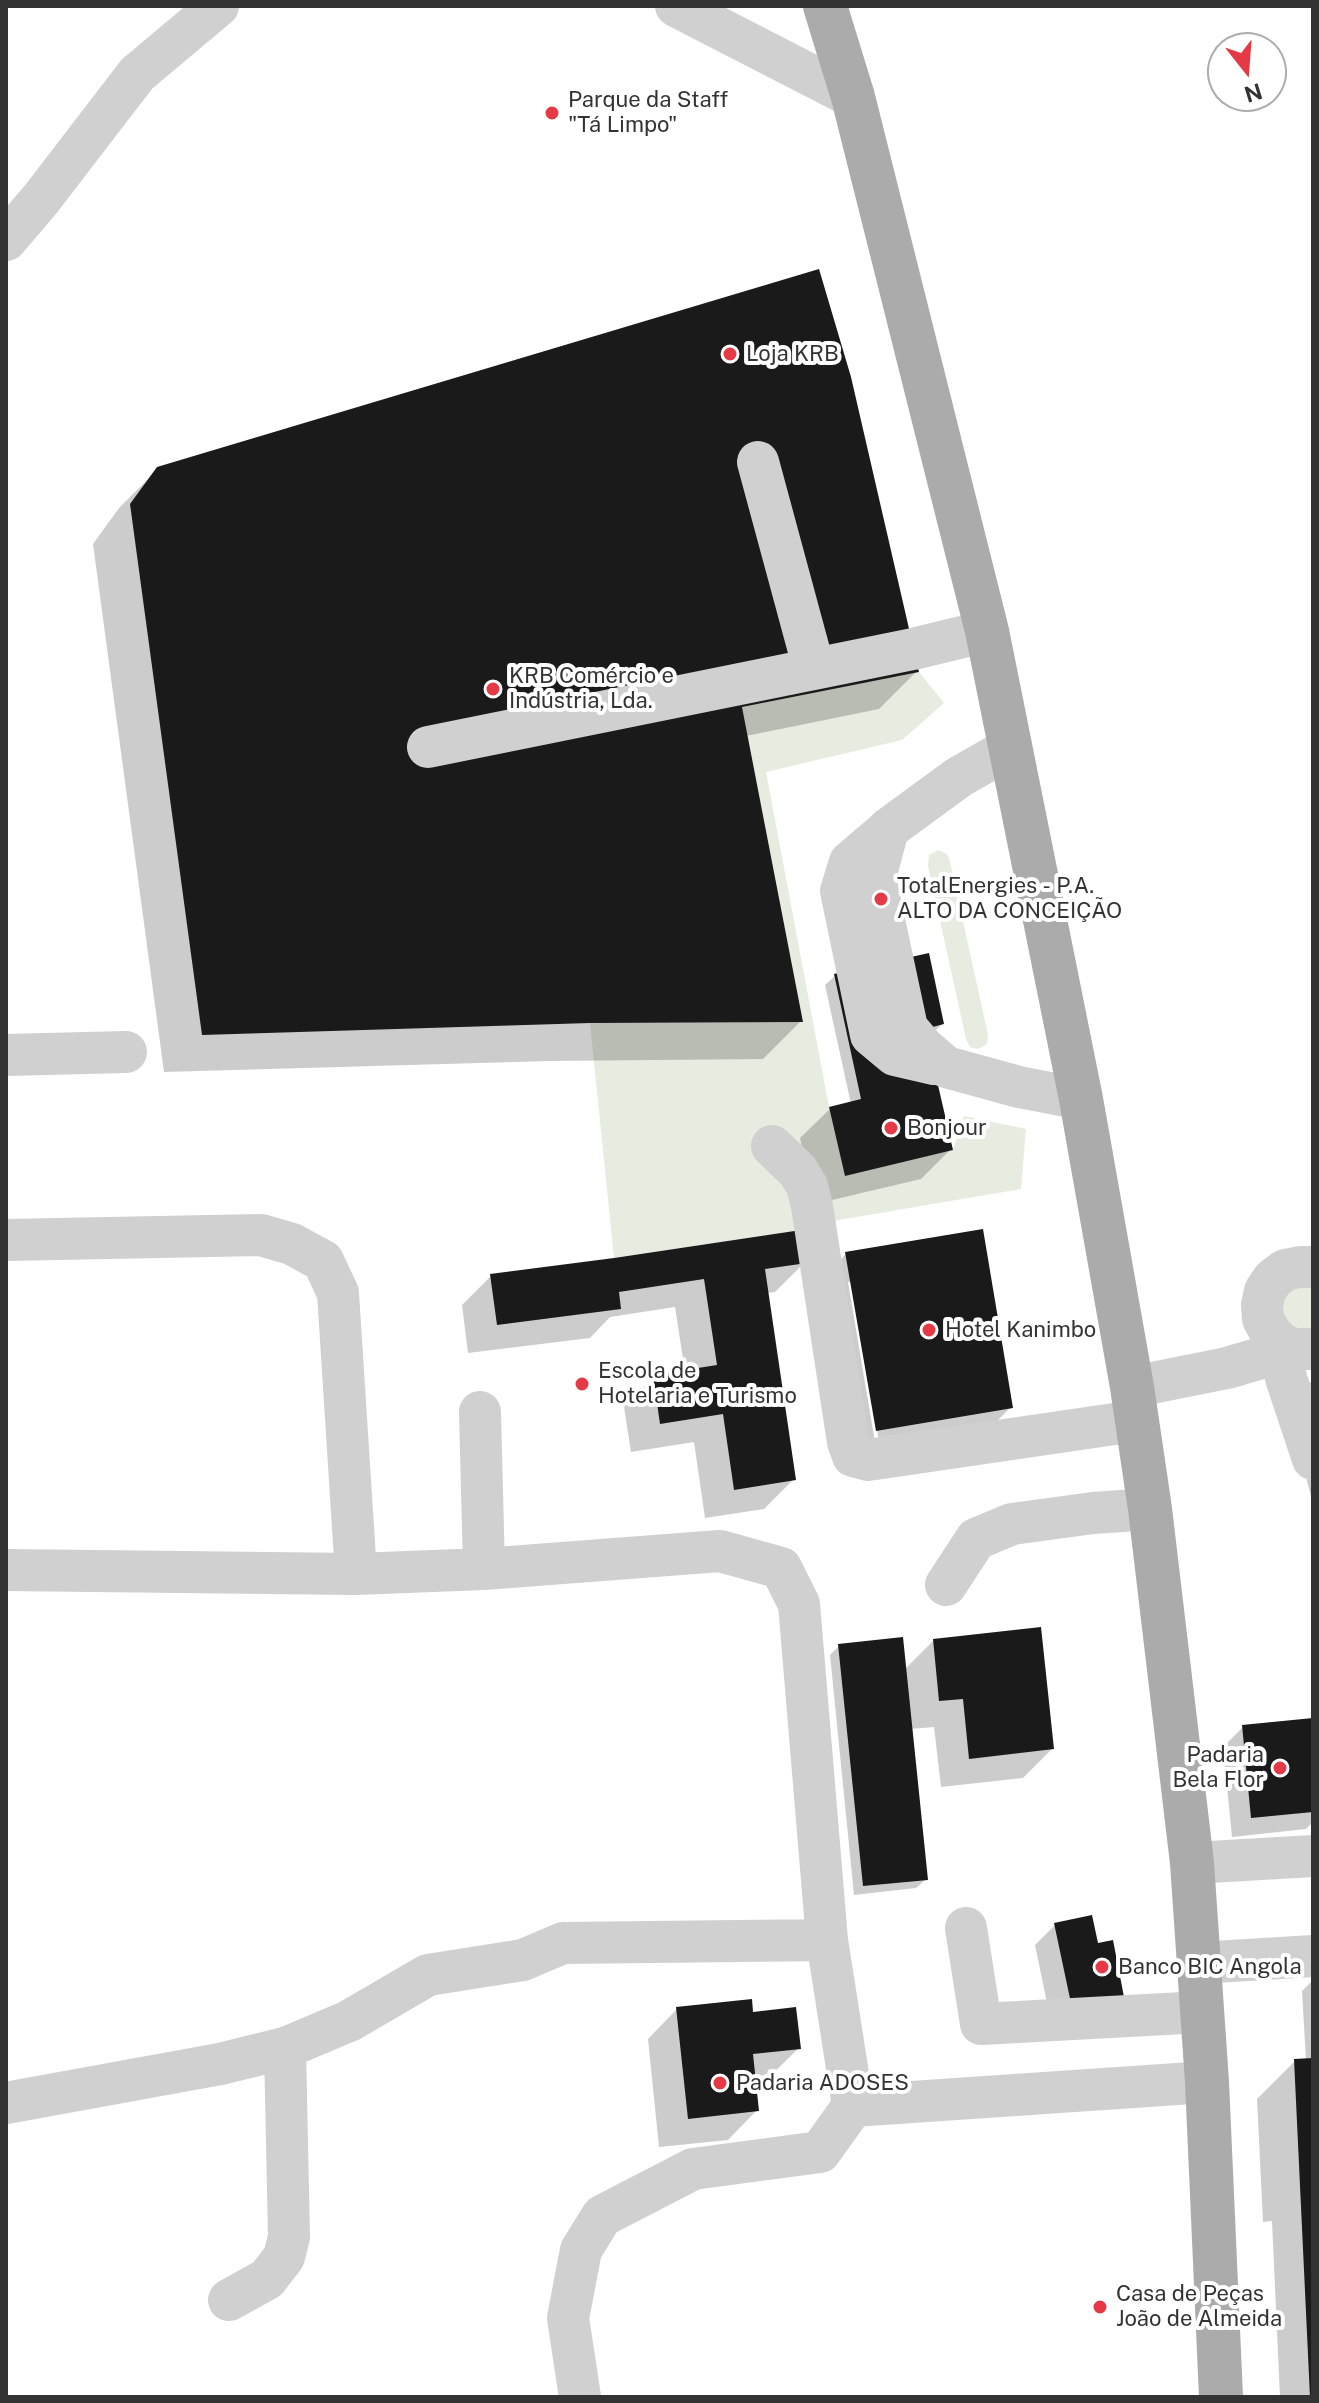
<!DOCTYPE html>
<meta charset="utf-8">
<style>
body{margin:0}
#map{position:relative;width:1319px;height:2403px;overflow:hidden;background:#fff;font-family:"Public Sans",sans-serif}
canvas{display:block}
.frame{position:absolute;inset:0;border:8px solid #333;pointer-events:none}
.north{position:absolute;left:1207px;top:32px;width:80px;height:80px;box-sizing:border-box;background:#fff;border:2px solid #adadad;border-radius:50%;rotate:163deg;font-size:22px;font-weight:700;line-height:32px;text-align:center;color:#333}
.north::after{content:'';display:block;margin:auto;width:28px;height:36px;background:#e63946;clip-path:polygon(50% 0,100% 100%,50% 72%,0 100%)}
</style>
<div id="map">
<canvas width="1319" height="2403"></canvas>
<div class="frame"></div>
<div class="north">N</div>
</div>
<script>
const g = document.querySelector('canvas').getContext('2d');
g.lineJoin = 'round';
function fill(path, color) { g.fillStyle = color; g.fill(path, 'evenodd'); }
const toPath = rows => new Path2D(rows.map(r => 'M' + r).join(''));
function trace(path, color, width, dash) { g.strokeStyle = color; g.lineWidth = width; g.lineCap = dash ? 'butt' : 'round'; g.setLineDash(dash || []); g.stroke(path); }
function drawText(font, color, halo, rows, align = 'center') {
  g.font = font + ' "Public Sans",sans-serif'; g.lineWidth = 8; g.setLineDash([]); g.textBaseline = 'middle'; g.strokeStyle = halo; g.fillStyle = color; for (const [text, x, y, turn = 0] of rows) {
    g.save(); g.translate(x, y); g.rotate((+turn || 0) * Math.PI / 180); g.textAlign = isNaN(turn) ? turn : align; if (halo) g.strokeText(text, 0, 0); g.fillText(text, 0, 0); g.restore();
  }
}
fill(toPath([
 [919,672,944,703,902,740,766,772,829,1107,845,1176,953,1150,964,1116,1026,1129,1021,1189,839,1220,801,1230,614,1258,590,1023,803,1022,742,707],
 [938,850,947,854,950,862,988,1035,987,1044,978,1049,970,1047,966,1039,928,866,929,855],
 [1313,1284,1313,1333,1285,1328,1279,1297,1284,1290]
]), '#e6ecdf');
fill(toPath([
 [158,469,917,671,879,709,746,736,801,1021,763,1059,550,1061,164,1072,93,544,119,508],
 [835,976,942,1024,933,1033,924,1035,951,1149,921,1179,815,1204,800,1138,830,1109,851,1104,825,985],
 [846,1254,1011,1407,973,1445,838,1468,808,1292],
 [848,1282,852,1282,879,1441,875,1442],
 [805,1262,775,1292,766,1293,794,1479,764,1509,705,1518,694,1442,631,1452,624,1407,654,1377,685,1372,675,1307,610,1317,590,1338,468,1353,462,1305,491,1276],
 [1313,1380,1313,1504,1287,1405],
 [934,1640,1052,1749,1023,1778,941,1787,934,1727,910,1729,926,1879,916,1888,854,1895,830,1655,839,1646,904,1670],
 [1313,1720,1313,1822,1306,1829,1232,1837,1223,1747,1243,1727],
 [1055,1925,1096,1946,1111,1943,1052,2027,1035,1945],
 [1313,1980,1313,2397,1280,2397,1272,2221,1263,2222,1257,2099,1295,2061,1306,2061,1302,1991],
 [677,2009,752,2014,799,2048,769,2077,754,2079,757,2110,728,2140,659,2147,648,2039]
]), '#0003');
fill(toPath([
 [819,269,851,377,919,672,742,707,803,1022,590,1023,202,1035,130,504,157,467],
 [929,953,944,1024,925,1029,953,1150,845,1176,829,1107,861,1099,834,974],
 [983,1229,1013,1408,876,1431,845,1252],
 [801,1230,807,1263,765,1269,796,1480,734,1490,723,1414,660,1424,653,1375,717,1365,704,1279,619,1292,621,1309,497,1325,490,1274,614,1258],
 [1041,1627,1054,1749,969,1759,963,1699,939,1701,933,1639],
 [903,1637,928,1880,863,1886,838,1644],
 [1313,1718,1313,1812,1251,1818,1242,1725],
 [1092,1915,1098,1943,1113,1940,1124,1997,1072,2008,1054,1923],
 [752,1999,753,2012,796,2007,801,2049,753,2054,759,2111,688,2119,676,2007],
 [1313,2058,1313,2397,1310,2397,1294,2059]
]), '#1a1a1a');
trace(toPath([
 [676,6,853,97],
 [6,240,41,199,137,74,218,6],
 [814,669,913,649,987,631],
 [428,747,814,669,758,462],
 [1010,748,959,777,888,829,875,878,907,1028,923,1047,946,1067,1019,1087,1081,1099],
 [884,833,850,862,841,891,871,1035,895,1055,934,1064],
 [6,1055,126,1052],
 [772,1146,798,1171,807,1186,812,1206,848,1442,853,1456,868,1460,1135,1421],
 [6,1240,261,1235,292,1244,323,1261,338,1293,356,1574],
 [1313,1267,1300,1267,1285,1270,1273,1279,1265,1291,1262,1305,1263,1319,1270,1332,1280,1343,1293,1349,1313,1349],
 [1132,1387,1227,1368,1268,1356,1280,1343,1286,1378,1313,1459],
 [480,1412,484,1569],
 [6,1570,356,1574,484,1569,720,1551,781,1568,799,1604,827,1940,853,2106],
 [946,1585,976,1539,1012,1524,1093,1513,1150,1509],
 [1192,1863,1313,1856],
 [966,1928,981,2024,1202,2012],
 [1198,1963,1313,1956],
 [6,2103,220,2064,285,2048,349,2021,428,1975,523,1960,563,1943,827,1940],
 [229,2300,267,2279,284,2257,289,2237,285,2048],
 [580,2397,568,2318,581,2250,602,2216,693,2169,820,2152,853,2106,1207,2082]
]), '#d0d0d0', 42);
trace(toPath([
 [825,6,853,97,987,631,1081,1099,1132,1387,1150,1509,1192,1863,1207,2082,1221,2397]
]), '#ababab', 44);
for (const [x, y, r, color] of [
 [552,113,8,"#e63946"],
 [730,354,8,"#e63946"],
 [493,689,8,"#e63946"],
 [881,899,8,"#e63946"],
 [891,1128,8,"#e63946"],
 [929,1330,8,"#e63946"],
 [582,1384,8,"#e63946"],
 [1280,1768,8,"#e63946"],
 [1102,1967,8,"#e63946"],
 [720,2083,8,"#e63946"],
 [1100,2307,8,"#e63946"]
]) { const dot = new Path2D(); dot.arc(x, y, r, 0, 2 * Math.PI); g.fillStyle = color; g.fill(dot); trace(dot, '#fff', 3); }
drawText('22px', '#333', '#fff', [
 ["Parque da Staff",568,100],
 ["\"Tá Limpo\"",568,125],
 ["Loja KRB",746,354],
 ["KRB Comércio e",509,676],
 ["Indústria, Lda.",509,701],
 ["TotalEnergies - P.A.",897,886],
 ["ALTO DA CONCEIÇÃO",897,911],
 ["Bonjour",907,1128],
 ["Hotel Kanimbo",945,1330],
 ["Escola de",598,1371],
 ["Hotelaria e Turismo",598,1396],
 ["Padaria",1264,1755,"right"],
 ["Bela Flor",1264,1780,"right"],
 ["Banco BIC Angola",1118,1967],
 ["Padaria ADOSES",736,2083],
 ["Casa de Peças",1116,2294],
 ["João de Almeida",1116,2319]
], 'left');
</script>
